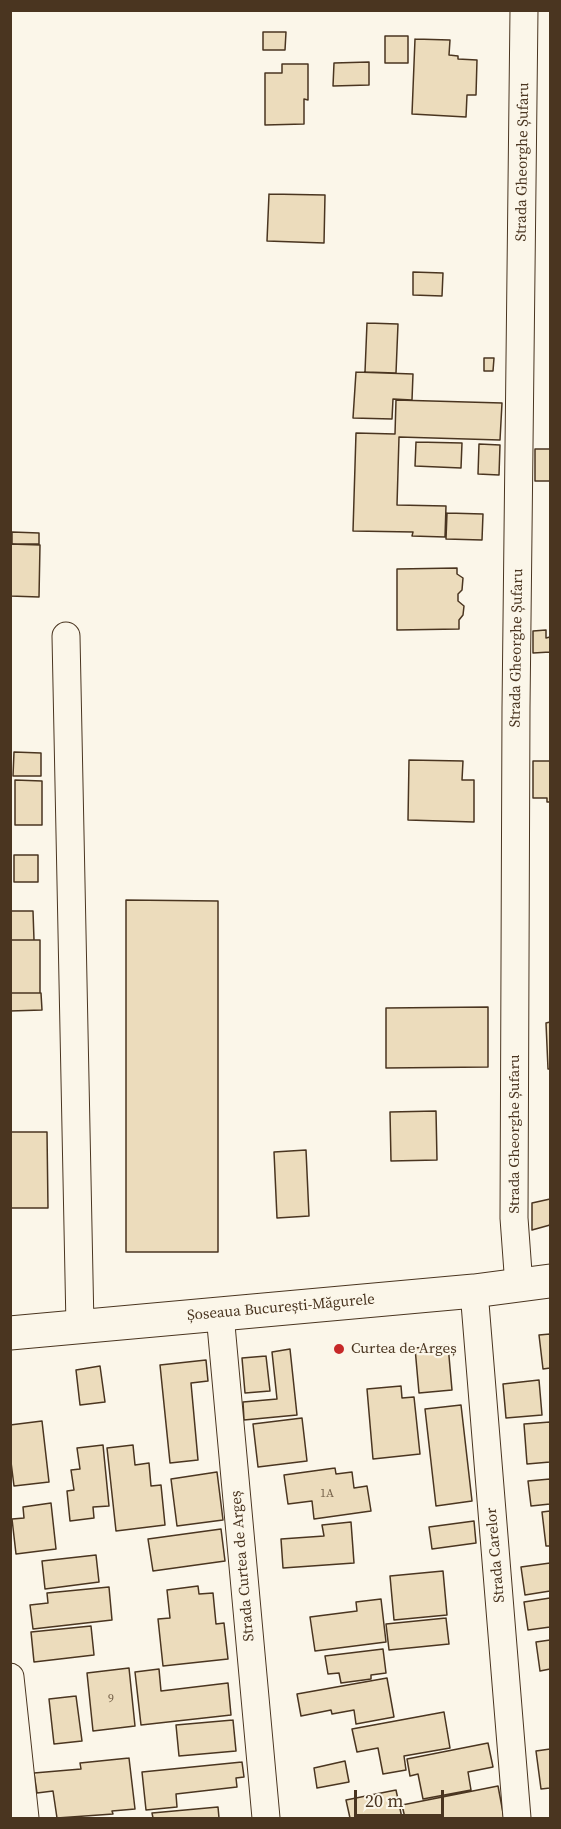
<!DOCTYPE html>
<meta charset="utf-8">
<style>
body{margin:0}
#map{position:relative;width:561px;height:1829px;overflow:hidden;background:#fbf6e9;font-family:"Source Serif 4",serif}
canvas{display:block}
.frame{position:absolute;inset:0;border:12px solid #4a3520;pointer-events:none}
.scale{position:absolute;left:354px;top:1790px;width:90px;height:27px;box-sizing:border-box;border:3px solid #4a3520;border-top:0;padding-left:8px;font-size:18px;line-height:21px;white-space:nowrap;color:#4a3520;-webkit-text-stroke:4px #fbf6e9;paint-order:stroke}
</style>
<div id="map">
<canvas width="561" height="1829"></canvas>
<div class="frame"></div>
<div class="scale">20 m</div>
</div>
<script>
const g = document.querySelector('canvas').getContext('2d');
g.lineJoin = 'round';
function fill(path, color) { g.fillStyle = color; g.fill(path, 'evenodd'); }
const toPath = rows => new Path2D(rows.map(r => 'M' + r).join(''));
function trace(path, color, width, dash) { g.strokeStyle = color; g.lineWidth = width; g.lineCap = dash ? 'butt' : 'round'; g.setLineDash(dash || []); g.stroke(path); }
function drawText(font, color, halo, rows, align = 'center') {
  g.font = font + ' "Source Serif 4",serif'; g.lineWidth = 4.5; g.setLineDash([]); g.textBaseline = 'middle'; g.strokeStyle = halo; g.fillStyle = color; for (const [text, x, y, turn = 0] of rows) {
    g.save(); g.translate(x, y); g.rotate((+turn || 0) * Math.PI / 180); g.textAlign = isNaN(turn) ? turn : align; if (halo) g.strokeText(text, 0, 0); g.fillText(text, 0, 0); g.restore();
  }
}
const building = toPath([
 [263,32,286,32,285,50,263,50,263,32],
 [385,36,408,36,408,63,385,63,385,36],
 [415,39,450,40,449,55,458,56,458,59,477,60,476,95,467,95,466,117,412,114,415,39],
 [369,62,369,85,333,86,334,63,369,62],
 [282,64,308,64,308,100,304,99,304,124,265,125,265,73,282,73,282,64],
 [269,194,325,195,324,243,267,241,269,194],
 [413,272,443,273,442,296,413,295,413,272],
 [367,323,398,324,396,373,365,372,367,323],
 [484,358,494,358,493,371,484,371,484,358],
 [356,372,413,374,412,400,393,399,392,419,353,418,356,372],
 [396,400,502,403,500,440,399,437,397,505,446,506,445,537,412,536,413,532,353,531,356,433,395,434,396,400],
 [416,442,462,443,461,468,415,466,416,442],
 [479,444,500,445,499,475,478,474,479,444],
 [535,449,550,449,550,481,535,481,535,449],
 [447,513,483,514,482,540,446,539,447,513],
 [12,532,39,533,39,544,12,544,12,532],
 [10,544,40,545,39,597,10,596,10,544],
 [457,568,457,574,463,578,462,590,458,594,458,601,464,606,463,615,459,620,459,629,397,630,397,569,457,568],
 [546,630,546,638,550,637,550,668,550,652,533,653,533,631,546,630],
 [14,752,41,753,41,776,13,776,14,752],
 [409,760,463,761,462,780,474,780,474,822,408,820,409,760],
 [533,761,550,761,550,802,547,802,547,798,533,798,533,761],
 [15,780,42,781,42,825,15,825,15,780],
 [14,855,38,855,38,882,14,882,14,855],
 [126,900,218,901,218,1252,126,1252,126,900],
 [10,911,33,911,34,940,10,940,10,911],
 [10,940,40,940,40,993,10,993,10,940],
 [10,993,41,993,42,1010,10,1011,10,993],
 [488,1007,488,1067,386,1068,386,1008,488,1007],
 [550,1022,550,1069,548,1069,546,1023,550,1022],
 [436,1111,437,1160,391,1161,390,1112,436,1111],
 [10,1132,47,1132,48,1208,10,1208,10,1132],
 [306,1150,309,1216,277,1218,274,1152,306,1150],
 [550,1199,550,1225,532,1230,532,1203,550,1199],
 [550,1334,550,1368,543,1369,539,1335,550,1334],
 [448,1345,452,1390,419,1393,415,1348,448,1345],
 [290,1349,297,1415,244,1420,243,1402,277,1399,272,1352,290,1349],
 [266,1356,270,1391,245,1393,242,1358,266,1356],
 [206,1360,208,1381,191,1383,198,1460,170,1463,160,1365,206,1360],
 [100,1366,105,1402,80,1405,76,1370,100,1366],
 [539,1380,542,1415,506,1418,503,1384,539,1380],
 [401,1386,402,1398,414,1397,420,1454,373,1459,367,1389,401,1386],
 [461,1405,472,1501,436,1506,425,1409,461,1405],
 [302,1418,307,1461,258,1467,253,1424,302,1418],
 [42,1421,49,1482,14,1486,10,1454,10,1425,42,1421],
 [550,1422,550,1462,527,1464,524,1424,550,1422],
 [103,1445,109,1506,93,1507,94,1518,70,1521,67,1491,74,1490,71,1470,80,1469,77,1448,103,1445],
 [133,1445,135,1465,149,1463,151,1486,161,1485,165,1525,116,1531,107,1448,133,1445],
 [335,1468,336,1474,352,1472,354,1488,367,1486,371,1511,314,1519,312,1501,288,1504,284,1475,335,1468],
 [217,1472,223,1520,177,1526,171,1479,217,1472],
 [550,1479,550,1504,531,1506,528,1481,550,1479],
 [51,1503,56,1549,16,1554,12,1519,24,1518,23,1507,51,1503],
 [550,1511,550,1546,546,1546,542,1512,550,1511],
 [474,1521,476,1543,432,1549,429,1527,474,1521],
 [351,1522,354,1563,283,1568,281,1539,324,1536,322,1525,351,1522],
 [221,1529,225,1561,153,1571,148,1539,221,1529],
 [96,1555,99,1582,45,1589,42,1561,96,1555],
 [550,1563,550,1591,525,1595,521,1567,550,1563],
 [443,1571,447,1615,394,1620,390,1576,443,1571],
 [198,1586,199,1594,213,1593,216,1624,224,1623,228,1659,163,1666,158,1619,170,1618,167,1590,198,1586],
 [109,1587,112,1620,33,1629,30,1605,48,1603,47,1593,109,1587],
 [550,1598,550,1627,528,1630,524,1602,550,1598],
 [381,1599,386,1642,315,1651,310,1617,357,1611,356,1602,381,1599],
 [446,1618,449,1644,389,1650,386,1624,446,1618],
 [91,1626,94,1655,34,1662,31,1632,91,1626],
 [550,1640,550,1669,540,1671,536,1642,550,1640],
 [383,1649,386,1673,371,1675,371,1679,341,1683,339,1673,328,1674,325,1656,383,1649],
 [129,1668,135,1726,93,1731,87,1673,129,1668],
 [159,1669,161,1691,228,1683,231,1715,141,1725,135,1672,159,1669],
 [387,1678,394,1717,356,1724,354,1710,332,1714,331,1710,301,1716,297,1694,387,1678],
 [76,1696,82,1741,54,1744,49,1699,76,1696],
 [444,1712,450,1748,404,1756,406,1770,383,1774,378,1748,357,1752,352,1729,444,1712],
 [233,1720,236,1751,179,1756,176,1725,233,1720],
 [488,1743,493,1767,468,1772,471,1790,423,1799,418,1774,410,1776,407,1759,488,1743],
 [550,1749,550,1788,541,1789,536,1751,550,1749],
 [129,1758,135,1809,112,1811,113,1814,57,1818,53,1791,37,1793,34,1773,81,1769,80,1763,129,1758],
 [345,1761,349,1782,317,1788,314,1768,345,1761],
 [242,1762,244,1777,236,1778,237,1787,176,1794,177,1807,146,1810,142,1772,242,1762],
 [498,1786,504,1818,405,1818,402,1805,498,1786],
 [396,1790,402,1818,350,1818,346,1800,396,1790],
 [218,1807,219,1818,153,1818,152,1813,218,1807]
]);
fill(building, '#ecdcbc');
trace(building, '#4a3520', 1.5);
const minor = toPath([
 [66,636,80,1326],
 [519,1286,514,1218,516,707,524,10],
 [474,1291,517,1818],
 [220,1314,266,1818],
 [10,1677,25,1818]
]);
const secondary = toPath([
 [10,1333,474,1291,550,1281]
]);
trace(minor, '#4a3520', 29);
trace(secondary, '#4a3520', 35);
trace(minor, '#fbf6e9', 27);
trace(secondary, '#fbf6e9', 33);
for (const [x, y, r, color] of [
 [339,1349,6,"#c62828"]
]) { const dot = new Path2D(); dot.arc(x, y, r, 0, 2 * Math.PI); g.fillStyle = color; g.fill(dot); trace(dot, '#fbf6e9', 2); }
drawText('12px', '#725f47', null, [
 ["1A",327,1494],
 ["9",111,1699]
]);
drawText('15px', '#4a3520', '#fbf6e9', [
 ["Strada Gheorghe Șufaru",523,162,-89],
 ["Strada Gheorghe Șufaru",517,648,-89],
 ["Strada Gheorghe Șufaru",515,1134,-90],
 ["Șoseaua București-Măgurele",281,1308,-5],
 ["Strada Carelor",496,1555,-95],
 ["Strada Curtea de Argeș",243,1566,-95]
]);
drawText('15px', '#4a3520', '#fbf6e9', [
 ["Curtea de Argeș",351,1349]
], 'left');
</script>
